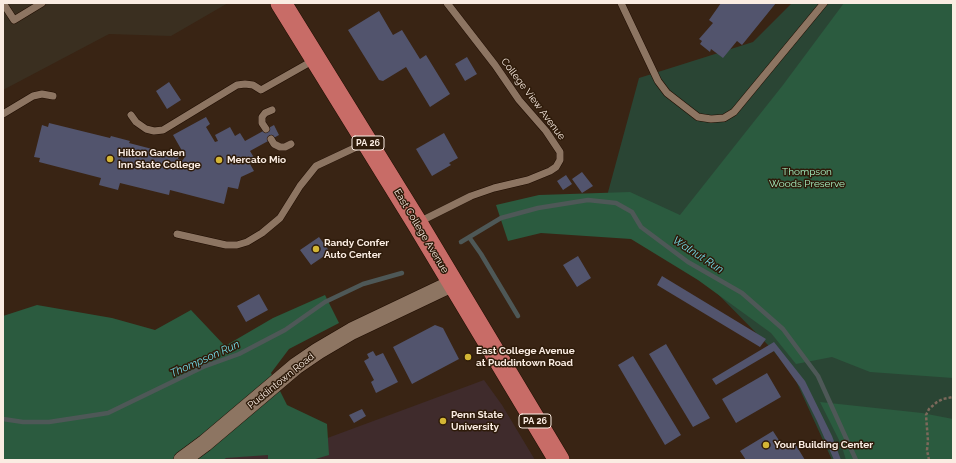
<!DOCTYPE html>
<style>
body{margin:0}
#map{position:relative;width:956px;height:463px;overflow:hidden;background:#392414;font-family:Raleway,sans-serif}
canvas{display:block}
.frame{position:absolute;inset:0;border:4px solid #faece2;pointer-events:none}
</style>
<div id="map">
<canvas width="956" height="463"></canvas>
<div class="frame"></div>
</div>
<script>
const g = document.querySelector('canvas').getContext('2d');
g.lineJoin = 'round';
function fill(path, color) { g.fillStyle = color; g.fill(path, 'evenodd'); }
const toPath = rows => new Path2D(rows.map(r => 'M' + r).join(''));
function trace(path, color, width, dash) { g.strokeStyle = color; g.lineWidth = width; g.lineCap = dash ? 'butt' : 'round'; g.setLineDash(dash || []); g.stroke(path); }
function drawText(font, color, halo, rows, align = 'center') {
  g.font = font + ' Raleway,sans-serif'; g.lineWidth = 3; g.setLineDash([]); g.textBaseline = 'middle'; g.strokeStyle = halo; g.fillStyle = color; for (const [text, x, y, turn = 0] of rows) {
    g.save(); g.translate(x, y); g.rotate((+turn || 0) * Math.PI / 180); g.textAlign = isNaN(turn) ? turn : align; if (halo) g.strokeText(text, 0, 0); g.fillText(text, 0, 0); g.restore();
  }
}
fill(toPath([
 [3,3,228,3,171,36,109,34,3,90]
]), '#3a2f20');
fill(toPath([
 [484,380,502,405,535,460,190,460,287,453]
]), '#3f2b2c');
fill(toPath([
 [792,3,953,3,953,460,832,460,792,372,768,345,706,282,604,207,639,78,753,42]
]), '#2a4534');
fill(toPath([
 [844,3,953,3,953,378,870,372,832,357,796,364,771,333,698,280,631,239,541,233,508,241,496,205,539,195,630,192,680,215,783,85],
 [325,295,339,323,289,349,271,373,287,405,327,424,329,455,312,460,268,460,268,455,226,458,223,460,173,460,172,459,170,460,3,460,3,316,37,305,112,318,155,330,191,310,225,346,273,318],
 [820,402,922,413,953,419,953,460,846,460,841,444]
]), '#2b5b3f');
trace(toPath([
 [469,237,481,254,518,316],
 [461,242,501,218,538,208,588,200,616,203,632,212,641,227,688,262,742,293,783,329,818,376,856,460],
 [3,419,23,422,49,422,108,413,203,367,239,354,285,330,325,302,363,284,402,273]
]), '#4e5857', 4.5);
fill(toPath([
 [721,3,776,3,742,45,737,41,723,58,711,49,710,52,700,44,702,41,699,39,713,23,709,20],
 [379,11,393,35,402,30,420,59,426,55,450,94,430,107,406,67,383,81,379,80,348,30],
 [467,57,477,74,465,81,455,64],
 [169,82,181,100,167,109,156,91],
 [206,117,210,124,206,127,215,142,218,141,215,135,230,127,235,136,240,133,245,141,274,125,279,135,250,151,256,161,250,164,254,171,241,177,238,189,228,187,224,204,170,190,169,195,120,183,118,190,99,185,101,178,39,162,40,158,34,157,42,125,48,127,49,123,110,138,111,136,130,141,129,143,179,156,178,159,183,160,185,156,173,135],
 [444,133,458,158,449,163,451,165,432,176,416,149],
 [582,172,593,186,582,193,572,179],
 [566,175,572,184,563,190,557,181],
 [319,237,330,252,311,265,300,250],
 [578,256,591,278,577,287,563,265],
 [662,276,766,339,760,347,657,285],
 [259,294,268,310,246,322,237,306],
 [435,325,443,328,459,359,412,384,393,347],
 [774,342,805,381,832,436,841,460,834,460,817,421,800,387,774,351,716,385,712,379],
 [666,344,710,418,693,427,649,354],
 [373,351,376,356,383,353,398,382,376,393,371,382,374,380,364,361,369,358,367,354],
 [633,356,681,435,665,445,618,365],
 [767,373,781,397,736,423,722,399],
 [362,409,366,416,354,423,349,415],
 [773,431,784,448,794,442,805,460,746,460,740,451]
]), '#52546d');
const service = toPath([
 [3,3,14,20,42,3],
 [621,3,658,81,667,93,698,117,711,119,724,118,734,112,824,3],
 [3,114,33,96,42,94,53,96],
 [131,115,136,122,146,129,154,131,163,130,237,85,245,84,253,85,261,90,314,60],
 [266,129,262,123,262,117,265,113,272,110],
 [271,139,274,144,280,147,285,147,291,144],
 [419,222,471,196,494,188,528,180,550,171,556,167,560,160,560,152,546,131,519,100,495,65,447,3],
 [177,234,226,245,237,245,247,242,262,233,280,218,300,186,316,166,365,143]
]);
const tertiary = toPath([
 [182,460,205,443,296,366,318,351,352,331,453,283]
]);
const primary = toPath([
 [281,3,417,223,559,460]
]);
trace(service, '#1f0d01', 8);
trace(tertiary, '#1f0d01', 18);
trace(primary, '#1f0d01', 22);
trace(toPath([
 [929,460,927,450,928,441,926,415,929,409,937,402,943,399,953,397]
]), '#7c695b', 2.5, [3, 2]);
trace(service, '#8d7562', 7);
trace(tertiary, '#8d7562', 17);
trace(primary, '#c86c67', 21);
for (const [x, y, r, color] of [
 [110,159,4,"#d4b635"],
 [219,160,4,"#d4b635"],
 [316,249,4,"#d4b635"],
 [468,357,4,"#d4b635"],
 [443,421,4,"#d4b635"],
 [766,445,4,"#d4b635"]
]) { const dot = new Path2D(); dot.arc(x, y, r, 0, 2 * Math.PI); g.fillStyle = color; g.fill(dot); trace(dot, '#2e1b0a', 1.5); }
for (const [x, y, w] of [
 [368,143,32],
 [535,421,32]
]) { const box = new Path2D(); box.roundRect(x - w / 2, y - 7, w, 14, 3); g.fillStyle = '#2e1b0a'; g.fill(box); trace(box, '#faece2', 1); }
drawText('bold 9px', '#faece2', null, [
 ["PA 26",368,143],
 ["PA 26",535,421]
]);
drawText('10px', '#faece2', '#2e1b0a', [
 ["College View Avenue",533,99,53],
 ["East College Avenue",421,231,59],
 ["Puddintown Road",281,381,-39]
]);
drawText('bold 10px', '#faece2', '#2e1b0a', [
 ["Hilton Garden",118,153],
 ["Inn State College",118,165],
 ["Mercato Mio",227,160],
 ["Randy Confer",324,243],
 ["Auto Center",324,255],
 ["East College Avenue",476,351],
 ["at Puddintown Road",476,363],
 ["Penn State",451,415],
 ["University",451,427],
 ["Your Building Center",774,445]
], 'left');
drawText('10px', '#a8f5c5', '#2e1b0a', [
 ["Thompson",807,172],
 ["Woods Preserve",807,184]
]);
drawText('italic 11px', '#73deea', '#2e1b0a', [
 ["Walnut Run",698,255,33],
 ["Thompson Run",205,359,-24]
]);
</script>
